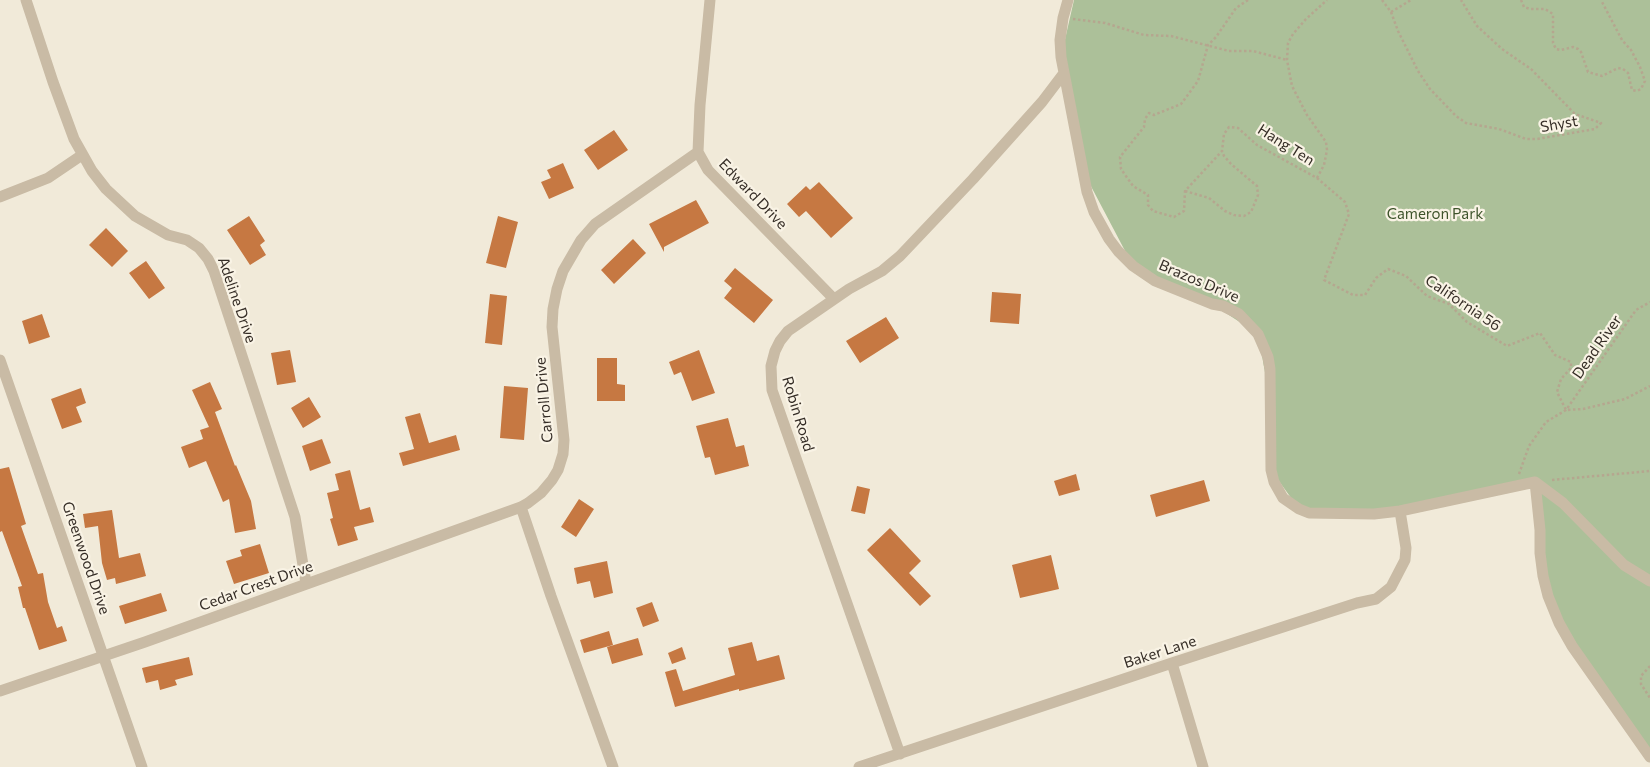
<!DOCTYPE html>
<style>
body{margin:0}
canvas{display:block;background:#f1ead9}
</style>
<canvas width="1650" height="767"></canvas>
<script>
const g = document.querySelector('canvas').getContext('2d');
g.lineJoin = 'round';
function fill(path, color) { g.fillStyle = color; g.fill(path, 'evenodd'); }
const toPath = rows => new Path2D(rows.map(r => 'M' + r).join(''));
function trace(path, color, width, dash) { g.strokeStyle = color; g.lineWidth = width; g.lineCap = dash ? 'butt' : 'round'; g.setLineDash(dash || []); g.stroke(path); }
function drawText(font, color, halo, rows, align = 'center') {
  g.font = font + ' Commissioner,sans-serif'; g.lineWidth = 4.5; g.setLineDash([]); g.textBaseline = 'middle'; g.strokeStyle = halo; g.fillStyle = color; for (const [text, x, y, turn = 0] of rows) {
    g.save(); g.translate(x, y); g.rotate((+turn || 0) * Math.PI / 180); g.textAlign = isNaN(turn) ? turn : align; if (halo) g.strokeText(text, 0, 0); g.fillText(text, 0, 0); g.restore();
  }
}
fill(toPath([
 [1074,0,1650,0,1650,749,1608,697,1548,596,1535,482,1400,511,1299,509,1271,470,1270,400,1258,334,1212,304,1133,266,1084,173,1061,57]
]), '#acc099');
fill(toPath([
 [614,130,628,150,598,170,584,150],
 [563,163,574,188,549,199,541,182,551,178,547,170],
 [819,182,853,218,831,238,806,211,799,217,787,204,806,186,810,190],
 [696,200,709,223,664,247,664,252,649,224],
 [249,216,265,241,260,245,266,255,250,265,227,230],
 [498,216,518,222,506,268,486,263],
 [106,228,128,251,112,267,89,245],
 [633,239,646,253,614,284,601,270],
 [146,261,165,288,149,299,129,273],
 [735,268,773,300,754,323,724,298,732,288,724,281],
 [992,292,1021,294,1019,324,990,322],
 [490,294,507,296,502,345,485,343],
 [42,314,50,337,29,344,22,321],
 [886,317,899,338,860,363,846,341],
 [290,350,296,382,277,385,271,353],
 [699,350,715,393,692,401,681,372,674,375,669,362],
 [597,358,617,358,617,384,625,385,625,401,597,401],
 [210,382,222,409,215,412,235,466,236,465,251,501,256,529,235,533,229,499,223,502,206,461,189,468,181,447,203,439,200,430,209,427,192,390],
 [504,386,528,388,524,440,500,438],
 [81,388,86,403,76,407,82,422,62,429,51,399],
 [309,397,321,417,303,428,291,408],
 [420,413,429,443,456,435,460,450,403,466,399,453,414,449,405,417],
 [728,418,736,447,744,445,749,466,715,475,710,457,705,458,696,426],
 [322,439,331,463,310,471,302,446],
 [9,467,26,524,21,526,38,574,43,573,48,602,57,628,62,626,67,641,39,650,25,608,23,608,18,587,22,586,2,531,0,532,0,469],
 [350,470,360,510,370,507,374,522,354,527,358,540,338,546,330,519,333,518,327,493,339,490,335,474],
 [1076,474,1080,490,1059,496,1054,481],
 [1204,480,1210,501,1156,517,1150,495],
 [857,486,870,489,865,514,851,511],
 [579,499,594,509,576,537,561,527],
 [112,510,119,558,140,553,146,576,116,584,115,578,107,580,102,563,98,526,85,528,83,514],
 [890,528,921,561,909,573,931,596,920,606,867,550],
 [260,544,269,573,234,584,226,561,242,556,240,550],
 [1051,555,1059,589,1020,598,1012,565],
 [607,561,613,593,594,598,590,581,577,584,574,568],
 [161,593,167,611,125,624,119,606],
 [652,602,659,621,643,627,636,608],
 [609,631,613,645,584,653,580,640],
 [638,638,643,655,612,664,607,647],
 [752,642,757,661,779,655,785,679,739,691,739,689,675,707,665,672,676,669,683,691,735,675,728,648],
 [682,647,686,659,672,664,668,653],
 [189,657,193,675,175,680,177,685,160,690,158,680,146,683,142,668]
]), '#c67842');
trace(toPath([
 [1248,0,1236,8,1216,37,1208,45,1198,81,1181,104,1154,115,1149,113,1145,119,1144,127,1120,157,1121,169,1133,186,1148,195,1148,205,1153,211,1174,217,1184,211,1185,191,1222,151,1224,134,1229,127,1238,128,1257,145,1317,178,1345,202,1349,214,1324,280,1353,295,1365,295,1376,278,1388,269,1406,276,1427,296,1449,304,1467,322,1507,346,1540,333,1555,355,1571,362,1571,368,1561,379,1557,392,1566,410,1583,409,1625,399,1650,386],
 [1382,0,1391,12,1398,31,1418,71,1430,89,1456,116,1466,123,1499,129,1526,139,1537,139,1595,129,1601,123,1575,114,1531,69,1502,49,1477,26,1461,0],
 [1521,0,1524,7,1530,9,1545,9,1553,14,1553,43,1556,49,1561,50,1573,47,1578,49,1581,52,1588,72,1602,76,1618,68,1623,69,1628,73,1632,90,1637,91,1641,89,1645,81,1640,67,1631,50,1622,40,1601,0],
 [1391,12,1411,0],
 [1073,19,1105,23,1144,35,1171,36,1229,51,1253,51,1287,60],
 [1317,178,1324,165,1327,150,1326,142,1307,115,1292,86,1287,60,1288,43,1293,34,1306,19,1327,0],
 [1185,191,1209,198,1225,211,1234,215,1244,216,1251,212,1258,195,1257,186,1231,164,1224,156,1222,151],
 [1519,474,1529,446,1546,422,1566,410,1636,310,1650,302],
 [1552,480,1650,471],
 [1650,666,1641,676,1641,684,1650,698]
]), '#b5a68f', 2.5, [2.5, 2.5]);
trace(toPath([
 [26,0,53,82,74,139,92,171,106,189,135,216,168,235,187,240,199,248,208,259,214,271,295,517,306,583],
 [710,0,700,105,698,152,708,170,834,299],
 [1068,0,1063,18,1060,40,1061,57,1087,192,1094,212,1109,239,1118,251,1133,266,1155,281,1212,304,1223,306,1239,314,1258,334,1268,357,1270,369,1271,470,1274,482,1283,498,1299,509,1309,513,1374,514,1400,511,1535,482],
 [0,197,48,178,82,155],
 [0,360,142,767],
 [1535,482,1540,530,1540,553,1543,576,1548,596,1559,623,1572,646,1650,757],
 [1535,482,1563,503,1624,565,1650,581],
 [521,507,551,596,613,767],
 [1172,663,1203,767],
 [0,691,145,642,521,507,528,503,541,493,552,480,558,470,563,454,564,440,552,327,553,309,557,289,563,271,581,240,595,224,698,152],
 [900,754,772,390,771,366,775,351,780,341,788,331,849,289,882,271,900,256,973,179,1042,102,1064,73],
 [859,767,1172,663,1357,603,1376,599,1391,587,1405,560,1406,548,1400,511]
]), '#c9bba5', 11);
drawText('15px', '#352d26', '#f9f3e5', [
 ["Shyst",1559,124,-10],
 ["Hang Ten",1286,145,32],
 ["Edward Drive",753,194,46],
 ["Brazos Drive",1199,281,23],
 ["Adeline Drive",237,300,71],
 ["California 56",1463,303,34],
 ["Dead River",1597,347,-55],
 ["Carroll Drive",544,400,-95],
 ["Robin Road",798,414,73],
 ["Greenwood Drive",86,558,71],
 ["Cedar Crest Drive",256,586,-20],
 ["Baker Lane",1160,652,-18]
]);
drawText('15px', '#3d532a', '#f9f3e5', [
 ["Cameron Park",1435,214]
]);
</script>
